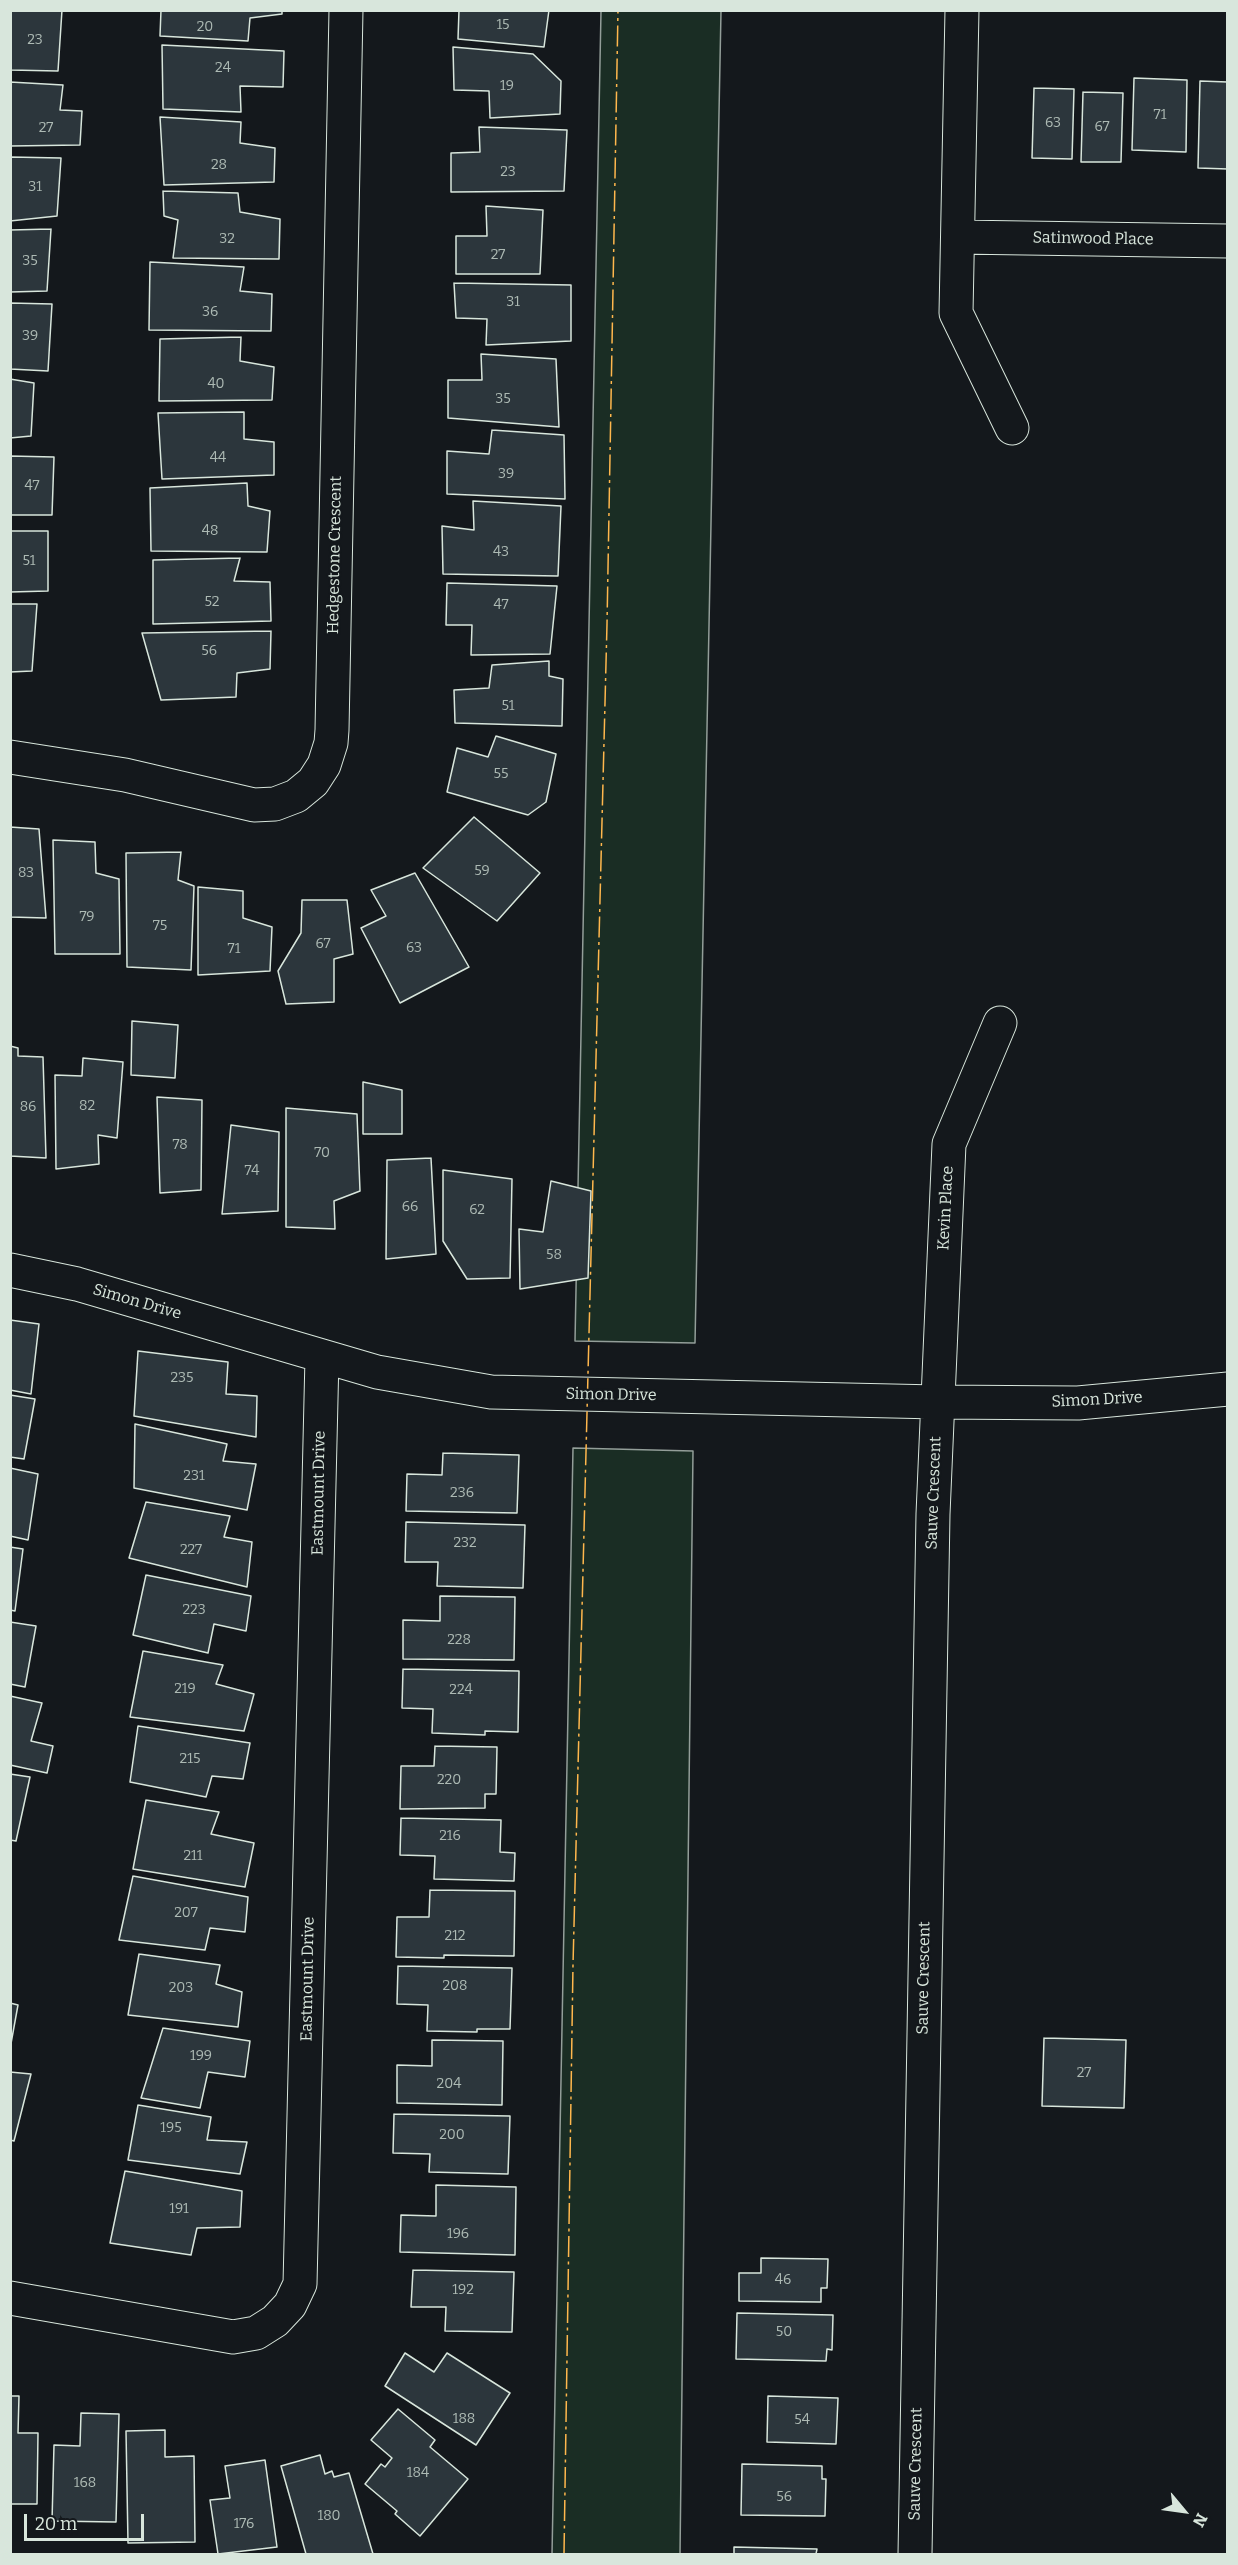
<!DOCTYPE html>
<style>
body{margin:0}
#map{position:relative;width:1238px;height:2565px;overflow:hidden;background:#14181c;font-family:Bitter,serif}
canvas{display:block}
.frame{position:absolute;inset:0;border:12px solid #d8e6dc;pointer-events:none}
.north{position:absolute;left:1154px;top:2481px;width:60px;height:60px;-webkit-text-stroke:4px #14181c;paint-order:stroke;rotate:119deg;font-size:16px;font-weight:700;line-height:24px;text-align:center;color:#d8e6dc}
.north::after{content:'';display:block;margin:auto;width:21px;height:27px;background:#d8e6dc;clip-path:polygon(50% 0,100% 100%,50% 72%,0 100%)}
.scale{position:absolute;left:24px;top:2514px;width:120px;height:27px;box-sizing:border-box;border:3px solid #d8e6dc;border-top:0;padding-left:8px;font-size:18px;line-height:21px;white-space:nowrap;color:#d8e6dc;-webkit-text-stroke:4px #14181c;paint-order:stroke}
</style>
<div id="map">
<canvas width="1238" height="2565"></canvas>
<div class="frame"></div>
<div class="north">N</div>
<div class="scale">20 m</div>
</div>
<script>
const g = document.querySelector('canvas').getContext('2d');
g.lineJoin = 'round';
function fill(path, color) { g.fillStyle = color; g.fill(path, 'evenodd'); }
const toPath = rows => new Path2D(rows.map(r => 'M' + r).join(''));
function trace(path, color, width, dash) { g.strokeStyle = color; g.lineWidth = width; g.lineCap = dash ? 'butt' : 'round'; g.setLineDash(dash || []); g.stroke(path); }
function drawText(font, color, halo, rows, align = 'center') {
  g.font = font + ' Bitter,serif'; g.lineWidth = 4.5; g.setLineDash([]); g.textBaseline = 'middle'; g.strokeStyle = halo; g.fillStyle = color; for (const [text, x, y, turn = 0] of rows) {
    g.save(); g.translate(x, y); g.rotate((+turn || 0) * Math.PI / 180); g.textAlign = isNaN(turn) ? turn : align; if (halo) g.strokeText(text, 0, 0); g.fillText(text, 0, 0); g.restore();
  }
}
const green = toPath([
 [601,11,721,11,695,1343,575,1341,601,11],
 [573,1448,693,1451,680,2554,552,2554,573,1448]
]);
fill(green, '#1a2d24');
trace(green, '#939e99', 1.5);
const building = toPath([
 [10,10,62,10,58,71,10,70,10,10],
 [161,10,282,10,282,14,250,18,248,41,160,36,161,10],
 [459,10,549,10,544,47,458,39,459,10],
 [162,45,284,51,283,87,240,86,241,112,163,109,162,45],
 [453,47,533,54,561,81,560,114,490,118,489,91,454,90,453,47],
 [1134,78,1187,80,1186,152,1132,150,1134,78],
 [1200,81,1228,82,1228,169,1198,168,1200,81],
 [10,82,63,85,60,110,82,111,80,145,10,146,10,82],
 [1034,88,1074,89,1072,159,1032,158,1034,88],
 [1083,92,1123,93,1121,162,1081,162,1083,92],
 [160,117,241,122,240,143,275,148,274,182,164,185,160,117],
 [479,127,567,130,564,191,451,192,451,153,480,152,479,127],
 [10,157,61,158,57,216,10,221,10,157],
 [163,191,238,193,240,212,280,219,279,259,173,258,178,220,164,216,163,191],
 [486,206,543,210,540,274,456,274,456,236,487,236,486,206],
 [51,229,47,291,10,292,10,230,51,229],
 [150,262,244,267,240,291,272,294,271,331,149,330,150,262],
 [454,283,571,285,571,341,486,345,487,319,456,318,454,283],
 [10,303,52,304,48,371,10,369,10,303],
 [241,337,240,361,274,367,272,400,159,401,160,339,241,337],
 [481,354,556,359,559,427,448,418,448,380,482,380,481,354],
 [10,379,34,383,31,436,10,438,10,379],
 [244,412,244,439,274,442,274,475,162,479,158,413,244,412],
 [492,430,564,435,565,499,447,494,447,451,489,454,492,430],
 [10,456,54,457,52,515,10,515,10,456],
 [247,483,248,506,270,511,267,552,151,551,150,488,247,483],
 [473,501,561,506,558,576,443,574,442,526,474,530,473,501],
 [10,531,48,531,48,591,10,592,10,531],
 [240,558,234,581,270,582,271,621,153,624,153,560,240,558],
 [447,583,557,586,550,654,471,655,472,625,446,625,447,583],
 [10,604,37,604,32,671,10,672,10,604],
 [271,631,270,669,237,673,236,697,161,700,142,633,271,631],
 [549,661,549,676,563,679,562,726,455,723,454,690,489,688,492,665,549,661],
 [496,736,556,754,546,802,528,815,447,792,457,748,488,757,496,736],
 [474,817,540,873,497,921,423,868,474,817],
 [10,827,39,829,46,918,10,917,10,827],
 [53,840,95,842,96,873,119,879,120,954,55,954,53,840],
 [181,852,178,880,194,886,191,970,127,967,126,853,181,852],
 [415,873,469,967,400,1003,361,928,386,916,371,890,415,873],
 [198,887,243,891,243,918,272,927,270,971,198,975,198,887],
 [302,900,347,900,353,954,334,959,334,1002,286,1004,278,971,301,933,302,900],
 [132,1021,178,1025,175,1078,131,1075,132,1021],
 [10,1046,18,1048,18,1056,43,1057,46,1158,10,1156,10,1046],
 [83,1058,123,1062,117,1138,98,1135,99,1164,56,1169,55,1075,82,1076,83,1058],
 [363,1082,402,1090,402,1134,363,1134,363,1082],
 [157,1097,202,1100,201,1190,160,1193,157,1097],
 [286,1108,357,1114,360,1191,334,1201,335,1229,286,1227,286,1108],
 [231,1125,279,1132,278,1211,222,1214,231,1125],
 [431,1158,436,1254,386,1259,387,1160,431,1158],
 [443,1170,512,1179,510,1278,467,1279,443,1241,443,1170],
 [551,1181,591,1191,588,1278,520,1289,519,1229,543,1232,551,1181],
 [10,1320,39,1324,31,1394,10,1390,10,1320],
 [138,1351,228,1362,226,1394,257,1396,256,1437,134,1416,138,1351],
 [10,1395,35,1399,24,1459,10,1457,10,1395],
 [135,1424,227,1444,223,1461,256,1464,247,1510,134,1488,135,1424],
 [443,1453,519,1455,517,1513,406,1511,407,1474,442,1475,443,1453],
 [10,1468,38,1474,28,1540,10,1536,10,1468],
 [146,1502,230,1516,224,1537,252,1542,247,1587,129,1558,146,1502],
 [406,1522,525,1525,523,1588,437,1586,438,1562,405,1562,406,1522],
 [10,1547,23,1549,15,1611,10,1610,10,1547],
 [146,1575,251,1596,246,1631,214,1624,208,1653,133,1635,146,1575],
 [440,1596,515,1597,514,1660,403,1659,403,1620,440,1621,440,1596],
 [10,1622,36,1626,25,1687,10,1684,10,1622],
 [143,1651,223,1665,216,1684,254,1694,244,1731,130,1717,143,1651],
 [403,1669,519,1671,518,1732,485,1731,485,1735,432,1733,433,1709,402,1708,403,1669],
 [10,1696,42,1703,31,1741,53,1746,47,1773,10,1765,10,1696],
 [138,1726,250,1743,243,1779,212,1776,206,1797,130,1782,138,1726],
 [435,1746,497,1747,496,1794,485,1794,485,1808,400,1809,401,1766,434,1766,435,1746],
 [10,1774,30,1777,16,1841,10,1840,10,1774],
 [146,1800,219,1812,211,1834,254,1843,245,1887,133,1869,146,1800],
 [401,1818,501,1820,500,1852,515,1853,514,1881,434,1879,435,1856,400,1855,401,1818],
 [133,1876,248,1897,245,1932,210,1928,205,1950,119,1940,133,1876],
 [430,1890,515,1891,514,1956,444,1955,444,1958,396,1957,397,1917,429,1917,430,1890],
 [139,1954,220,1965,216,1984,242,1992,238,2027,128,2015,139,1954],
 [398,1966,512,1968,510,2029,477,2029,477,2032,427,2031,428,2005,397,2004,398,1966],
 [10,2003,18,2005,10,2049,10,2003],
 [163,2028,250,2041,245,2077,208,2072,200,2108,141,2098,163,2028],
 [1044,2038,1126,2040,1124,2108,1042,2106,1044,2038],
 [432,2040,503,2041,502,2105,397,2103,397,2065,432,2066,432,2040],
 [10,2072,31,2074,14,2141,10,2140,10,2072],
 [138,2105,211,2117,207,2140,247,2142,240,2174,128,2160,138,2105],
 [394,2114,510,2116,508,2174,429,2172,430,2154,393,2153,394,2114],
 [125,2171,242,2191,240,2227,197,2228,191,2255,110,2243,125,2171],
 [436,2185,516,2187,515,2255,400,2252,401,2215,436,2216,436,2185],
 [761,2258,828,2259,827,2288,821,2288,821,2302,739,2301,739,2273,761,2273,761,2258],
 [413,2270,514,2272,512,2332,445,2331,446,2307,411,2307,413,2270],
 [737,2313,833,2315,832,2350,827,2349,826,2361,736,2359,737,2313],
 [405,2353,434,2372,447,2353,510,2393,476,2445,385,2386,405,2353],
 [10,2396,19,2396,18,2433,38,2433,37,2504,10,2504,10,2396],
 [768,2396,838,2398,836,2444,767,2442,768,2396],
 [398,2409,435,2440,430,2447,468,2479,420,2536,395,2514,397,2511,365,2484,381,2464,385,2467,392,2458,371,2440,398,2409],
 [81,2413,119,2414,116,2522,52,2521,54,2445,80,2446,81,2413],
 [165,2430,165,2457,194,2456,195,2542,128,2543,126,2431,165,2430],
 [320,2455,325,2474,332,2471,334,2477,349,2473,373,2554,306,2554,281,2466,320,2455],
 [265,2460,277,2547,218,2554,210,2500,230,2498,225,2466,265,2460],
 [742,2464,822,2466,822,2479,826,2479,825,2516,741,2515,742,2464],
 [734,2547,817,2549,816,2554,734,2554,734,2547]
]);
fill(building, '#2c363c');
trace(building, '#d8e6dc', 1.5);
const street = toPath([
 [962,10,956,313,1012,428],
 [958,237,1228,241],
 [10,757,125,775,254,805,275,804,296,796,313,782,324,765,331,743,332,730,346,10],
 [10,1270,77,1284,377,1372,491,1392,937,1402,1078,1403,1228,1389],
 [10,2298,233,2337,256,2333,275,2321,290,2305,300,2284,322,1357],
 [915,2554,933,1514,949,1144,1000,1023]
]);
trace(street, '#d8e6dc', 35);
trace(street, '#14181c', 33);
trace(toPath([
 [564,2554,573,1965,607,624,618,10]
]), '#ffb74d', 1.5, [21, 4.5, 3, 4.5]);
drawText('14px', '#adbab4', null, [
 ["15",503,25],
 ["20",205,27],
 ["23",35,40],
 ["24",223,68],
 ["19",507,86],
 ["71",1160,115],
 ["63",1053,123],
 ["67",1102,127],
 ["27",46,128],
 ["28",219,165],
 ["23",508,172],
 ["31",35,187],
 ["32",227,239],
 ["27",498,255],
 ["35",30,261],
 ["31",513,302],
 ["36",210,312],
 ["39",30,336],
 ["40",216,384],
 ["35",503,399],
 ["44",218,458],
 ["39",506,474],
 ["47",32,486],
 ["48",210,531],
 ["43",501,552],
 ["51",29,561],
 ["52",212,602],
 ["47",501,605],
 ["56",209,651],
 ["51",508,706],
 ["55",501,774],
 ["59",482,871],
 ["83",26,873],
 ["79",87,917],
 ["75",160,926],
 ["67",323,944],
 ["63",414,948],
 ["71",234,949],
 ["82",87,1106],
 ["86",28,1107],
 ["78",180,1145],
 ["70",322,1153],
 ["74",252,1171],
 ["66",410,1207],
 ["62",477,1210],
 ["58",554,1255],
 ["235",182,1378],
 ["231",194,1476],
 ["236",462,1493],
 ["232",465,1543],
 ["227",191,1550],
 ["223",194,1610],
 ["228",459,1640],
 ["219",185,1689],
 ["224",461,1690],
 ["215",190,1759],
 ["220",449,1780],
 ["216",450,1836],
 ["211",193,1856],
 ["207",186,1913],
 ["212",455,1936],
 ["208",455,1986],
 ["203",181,1988],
 ["199",201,2056],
 ["27",1084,2073],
 ["204",449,2084],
 ["195",171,2128],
 ["200",452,2135],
 ["191",179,2209],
 ["196",458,2234],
 ["46",783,2280],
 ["192",463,2290],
 ["50",784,2332],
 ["188",464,2419],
 ["54",802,2420],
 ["184",418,2473],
 ["168",85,2483],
 ["56",784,2497],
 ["180",329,2516],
 ["176",244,2524]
]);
drawText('16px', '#d8e6dc', '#14181c', [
 ["Satinwood Place",1093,239,1],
 ["Hedgestone Crescent",335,555,-89],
 ["Kevin Place",946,1208,-87],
 ["Simon Drive",137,1302,16],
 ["Simon Drive",611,1395,1],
 ["Simon Drive",1097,1400,-3],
 ["Eastmount Drive",319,1493,-89],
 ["Sauve Crescent",934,1493,-88],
 ["Sauve Crescent",924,1978,-89],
 ["Eastmount Drive",308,1979,-89],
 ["Sauve Crescent",916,2464,-89]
]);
</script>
